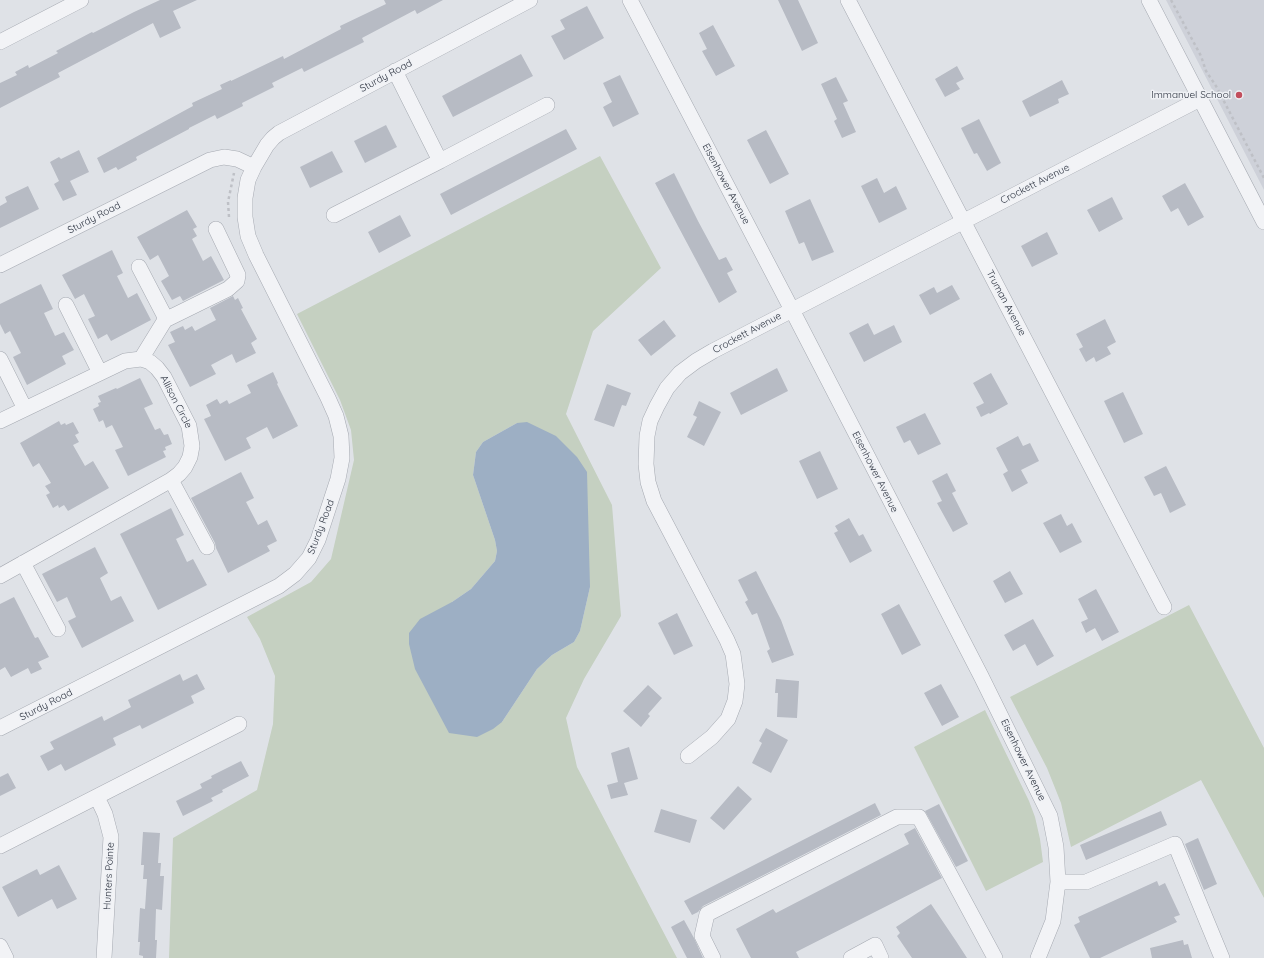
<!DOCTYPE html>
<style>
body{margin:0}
canvas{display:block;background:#dfe2e7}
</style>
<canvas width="1264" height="958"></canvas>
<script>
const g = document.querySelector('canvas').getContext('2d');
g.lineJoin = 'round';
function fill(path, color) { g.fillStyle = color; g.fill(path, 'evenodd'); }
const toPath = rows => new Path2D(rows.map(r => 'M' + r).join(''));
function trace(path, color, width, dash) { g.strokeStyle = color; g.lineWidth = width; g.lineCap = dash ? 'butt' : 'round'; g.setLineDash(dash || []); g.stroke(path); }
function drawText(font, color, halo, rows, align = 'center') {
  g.font = font + ' Quicksand,sans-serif'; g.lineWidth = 3; g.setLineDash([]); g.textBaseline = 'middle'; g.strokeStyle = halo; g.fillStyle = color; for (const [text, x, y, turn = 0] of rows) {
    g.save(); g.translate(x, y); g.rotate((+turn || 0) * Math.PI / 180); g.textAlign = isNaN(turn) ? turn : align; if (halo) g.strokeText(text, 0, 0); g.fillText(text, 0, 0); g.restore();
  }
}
fill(toPath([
 [1166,0,1264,0,1264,190]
]), '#ced1d9');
fill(toPath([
 [600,156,661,268,593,331,566,414,612,505,621,616,584,679,566,718,577,767,677,958,169,958,173,838,257,790,273,724,275,676,260,639,247,617,311,582,331,559,354,460,351,430,340,400,297,314],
 [517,423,590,587,580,631,574,642,552,655,537,669,502,722,452,602,471,589,495,561,497,551,495,540,473,475,476,452,483,442],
 [1189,605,1264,748,1264,898,1201,780,1071,847,1061,803,1047,768,1010,697],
 [985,710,1029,801,1035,817,1040,839,1043,862,986,891,914,747]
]), '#c5d0c1');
fill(toPath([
 [527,422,556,436,577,457,587,472,590,587,580,631,574,642,552,655,537,669,502,722,493,729,477,737,449,733,415,669,409,644,409,633,420,619,452,602,471,589,495,561,497,551,495,540,473,475,476,452,483,442,517,423]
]), '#9dafc4');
fill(toPath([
 [160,0,197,0,173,11,181,28,160,38,153,23,58,73,60,77,0,108,0,83,17,75,15,72,28,65,29,68,58,53,56,51,92,32,93,33,134,12],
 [384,0,443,0,417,14,415,10,362,38,364,42,304,72,302,68,272,83,274,87,242,103,243,106,217,119,215,115,189,128,189,129,136,157,137,160,118,170,116,167,104,173,97,158,193,106,192,103,222,89,220,85,231,80,231,81,283,56,284,59,341,29,340,26,386,4],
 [778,0,798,0,818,43,802,51],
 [587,6,604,38,564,60,551,36,565,29,560,20],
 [713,25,735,66,716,76,702,51,707,49,699,33],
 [521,54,533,76,453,117,442,96],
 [957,66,964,79,956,83,960,89,945,97,935,79],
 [620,75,639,114,613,127,603,107,612,102,603,83],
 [836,77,848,101,843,103,856,132,842,138,834,121,837,119,821,84],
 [1062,80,1069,94,1058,99,1059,103,1030,117,1022,101],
 [979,119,1001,163,987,171,977,153,974,154,961,128],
 [386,125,397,147,365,163,354,141],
 [566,129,577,149,451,215,440,194],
 [766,130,789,174,770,184,747,140],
 [79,150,89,172,70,181,77,195,63,201,54,184,59,181,50,162,59,157,61,159],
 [332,151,343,172,310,188,300,167],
 [674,173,698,221,719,260,726,257,733,270,727,273,737,292,719,303,655,183],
 [877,178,884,193,896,186,907,209,879,223,861,186],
 [1185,183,1204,217,1188,226,1178,208,1171,212,1162,196],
 [28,186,39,209,0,228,0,206,7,202,5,197],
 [1112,197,1123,219,1099,232,1087,210],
 [810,199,834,252,812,261,804,242,799,244,785,211],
 [187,210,197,227,193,229,197,236,192,239,203,261,211,256,224,280,183,301,180,296,172,300,161,281,169,276,158,255,150,260,137,237],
 [400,215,411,236,379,253,368,232],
 [1047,232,1058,254,1032,267,1021,246],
 [112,250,123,273,117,276,128,298,137,293,151,320,111,341,107,334,98,339,88,319,95,316,84,294,75,299,62,275],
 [41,284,53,309,44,313,55,336,64,332,74,350,62,356,66,364,27,385,13,357,21,353,10,331,5,334,0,324,0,304],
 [952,285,960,299,930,315,919,295,934,287,937,293],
 [233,296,235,300,238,298,243,308,241,309,257,339,251,343,256,353,236,363,232,354,211,365,216,374,190,387,168,345,175,342,170,332,183,326,185,330,192,326,195,331,216,320,210,308],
 [1105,319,1116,342,1107,347,1111,354,1096,362,1094,357,1086,362,1079,349,1083,347,1076,334],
 [664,320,676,336,651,356,638,340],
 [868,323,874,335,894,325,902,342,864,362,849,333],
 [777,368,788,391,741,415,730,393],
 [273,372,278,383,277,384,298,426,273,439,267,427,246,438,251,448,225,461,204,419,211,416,206,405,217,399,220,404,227,400,229,404,251,393,247,385],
 [991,373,1008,404,990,414,989,413,981,417,976,407,984,403,973,383],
 [140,378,153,404,144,408,155,430,160,428,164,435,168,434,172,444,165,447,166,450,163,451,166,457,128,476,115,450,123,447,112,425,106,428,103,420,99,422,93,409,99,406,98,403,101,402,98,396,116,388,117,389],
 [607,384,631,393,626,406,622,405,614,427,594,420],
 [1123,392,1143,434,1124,443,1104,401],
 [699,401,721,412,704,446,687,437,697,417,693,415],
 [925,413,941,444,918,455,910,440,904,443,896,427],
 [59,421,61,425,65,423,66,425,73,422,79,433,75,435,79,442,73,445,85,466,93,461,109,488,68,511,64,505,59,508,58,505,53,508,46,495,50,493,45,486,51,483,39,463,33,467,20,443],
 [1018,436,1023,446,1030,443,1039,461,1021,470,1028,483,1012,492,1003,474,1008,471,996,448],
 [820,451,838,489,817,499,799,461],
 [1166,466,1186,505,1170,513,1161,493,1154,496,1144,477],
 [241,472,254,498,246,502,258,525,267,520,277,541,267,546,270,551,228,573,216,548,215,543,191,498],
 [947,473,956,491,952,493,968,524,953,532,937,503,942,501,932,481],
 [171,508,184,535,176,539,187,562,193,559,207,585,158,610,120,534],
 [1061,514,1067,526,1072,523,1082,542,1060,553,1043,523],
 [849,518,859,536,863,534,872,551,850,563,834,533,838,531,835,526],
 [95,547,108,573,100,578,111,601,121,596,134,621,82,648,68,621,76,617,67,597,57,602,42,574],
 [756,571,781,620,794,655,772,663,767,651,770,649,757,613,752,615,745,602,748,600,738,580],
 [1010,571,1023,594,1005,603,993,581],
 [1096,589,1119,632,1102,641,1095,628,1086,633,1081,622,1088,619,1078,599],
 [14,597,35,638,38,637,49,657,38,662,42,669,31,674,28,668,11,677,5,667,0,670,0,604],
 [899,604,921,645,902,655,881,614],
 [677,613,693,646,674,655,658,623],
 [1033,619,1054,656,1037,666,1025,644,1013,651,1004,635],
 [180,674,183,681,197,674,205,689,191,696,194,703,142,729,140,725,113,738,116,745,65,771,61,764,48,771,40,756,54,749,50,742,102,716,104,721,131,707,128,700],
 [776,679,799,681,797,718,777,717,778,693,775,693],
 [941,684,959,717,942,726,924,693],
 [648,685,662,698,648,714,650,716,641,727,623,711],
 [766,728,788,740,771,773,752,763,762,743,759,741],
 [629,747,638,779,624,783,628,795,611,799,607,785,618,782,611,753],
 [241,761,249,776,222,790,223,792,211,798,213,801,183,816,176,801,202,788,200,784,212,778,211,776],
 [8,773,16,788,0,796,0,777],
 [738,786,752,799,724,830,710,818],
 [875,803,881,815,703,906,698,912,692,915,684,901],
 [939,804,968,861,956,867,925,811],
 [661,809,697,820,690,843,654,832],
 [1161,811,1167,825,1086,860,1080,845],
 [915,828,942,878,796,952,799,958,751,958,736,929,773,909,776,913,909,844,904,834],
 [143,832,160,833,158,863,161,863,160,876,164,876,162,910,156,909,155,940,157,940,156,958,143,958,143,956,139,955,140,942,138,942,140,908,145,909,147,879,143,879,144,865,141,865],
 [1198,838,1217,884,1204,890,1185,844],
 [59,865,77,899,57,909,52,899,18,917,2,887,37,869,40,875],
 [1157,881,1159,886,1165,883,1180,915,1174,917,1177,922,1100,958,1090,958,1074,925,1080,922,1078,917],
 [931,904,956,941,967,958,912,958,897,936,900,933,896,927],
 [684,920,694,938,703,958,687,958,671,927],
 [1183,940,1184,945,1188,944,1192,958,1152,958,1150,948]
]), '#b7bbc4');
const minor = toPath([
 [630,0,792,310,981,676,1050,816,1056,847,1058,882,1053,921,1038,958],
 [848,0,1164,607],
 [1149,0,1264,222],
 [0,42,81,0],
 [395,71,440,161,547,105],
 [334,215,440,161],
 [0,265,210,160,224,157,237,159,254,167,267,145,273,138,279,133,530,0],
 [139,267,164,315,165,320,141,359],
 [66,305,100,373],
 [165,320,228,289,237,281,238,275,216,229],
 [0,359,25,409],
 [0,421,125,361,141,359,150,362,157,368,164,377,189,426,192,446,190,457,185,467,179,474,171,480,0,576],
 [171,480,207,547],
 [23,563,58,629],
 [0,728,279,586,295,574,309,558,318,540,338,479,342,458,341,436,336,416,328,398,256,255,248,236,245,217,245,198,248,180,254,167],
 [688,756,712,737,728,719,735,701,737,684,733,654,727,640,654,501,648,482,646,464,647,436,650,421,657,406,667,388,680,373,696,361,713,351,1200,99],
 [97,797,105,814,111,837,104,958],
 [0,846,239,724],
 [1058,882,1086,882,1175,844,1222,958],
 [0,946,6,958],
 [713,958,702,936,707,914,897,817,919,817,995,958],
 [851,958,875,945,881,958]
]);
trace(minor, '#a5a9b1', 16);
trace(toPath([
 [1171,0,1201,56,1206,71,1216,86,1264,178],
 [229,217,228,202,234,173]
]), '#bec0c6', 2.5, [3, 3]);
trace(minor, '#f2f3f6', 15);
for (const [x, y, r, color] of [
 [1239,95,4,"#c24e5d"]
]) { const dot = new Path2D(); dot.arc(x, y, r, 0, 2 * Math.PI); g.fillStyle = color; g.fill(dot); trace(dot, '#eff1f5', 1.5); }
drawText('10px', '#2a303d', '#eff1f5', [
 ["Sturdy Road",386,76,-28],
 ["Eisenhower Avenue",726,184,62],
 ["Crockett Avenue",1035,184,-27],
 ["Sturdy Road",94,218,-27],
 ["Truman Avenue",1006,303,62],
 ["Crockett Avenue",747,333,-28],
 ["Allison Circle",176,402,63],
 ["Eisenhower Avenue",875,472,63],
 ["Sturdy Road",321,527,-69],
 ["Sturdy Road",46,705,-27],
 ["Eisenhower Avenue",1023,760,64],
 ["Hunters Pointe",109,876,-87]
]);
drawText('10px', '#2a303d', '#eff1f5', [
 ["Immanuel School",1231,95]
], 'right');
</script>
